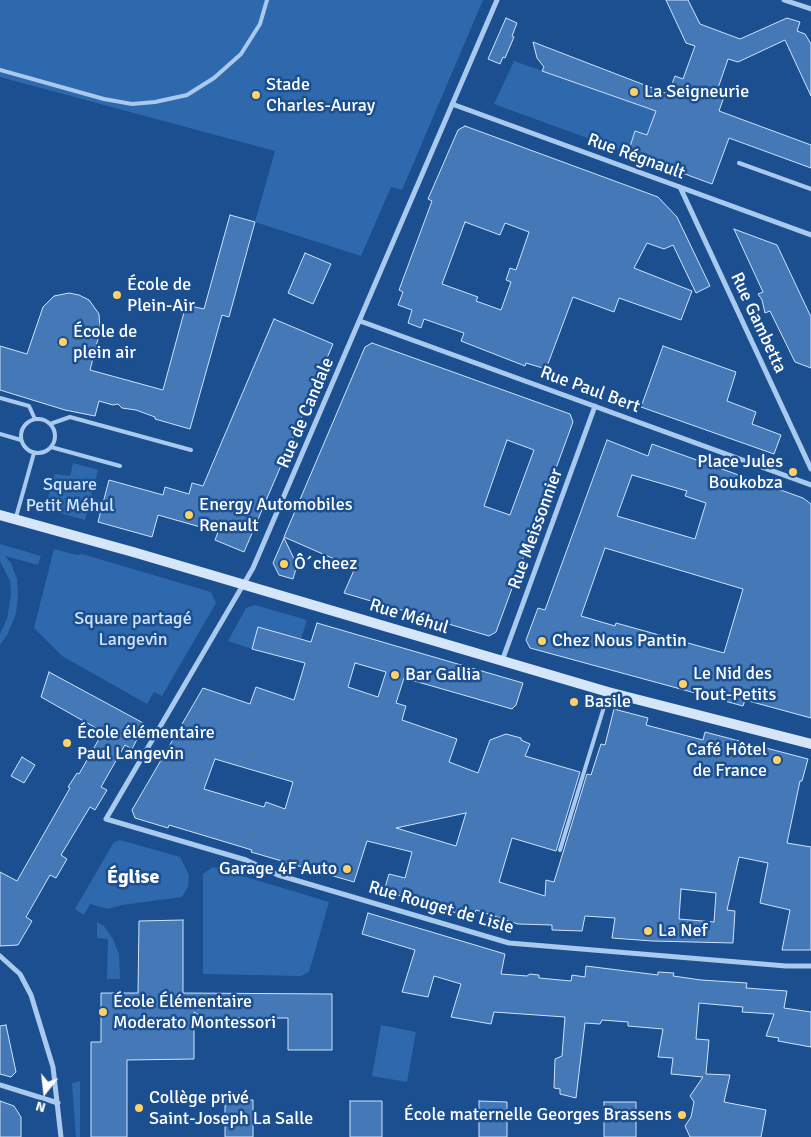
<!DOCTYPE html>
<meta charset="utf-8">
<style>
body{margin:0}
#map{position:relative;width:811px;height:1137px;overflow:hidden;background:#1b4f8f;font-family:Signika,sans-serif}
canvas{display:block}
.north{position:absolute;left:20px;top:1067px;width:50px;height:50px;-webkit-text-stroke:4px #1b4f8f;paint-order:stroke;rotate:196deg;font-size:14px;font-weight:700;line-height:20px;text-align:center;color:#fff}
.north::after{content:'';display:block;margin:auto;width:18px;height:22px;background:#fff;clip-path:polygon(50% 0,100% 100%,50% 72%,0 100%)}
</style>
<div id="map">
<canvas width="811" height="1137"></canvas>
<div class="north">N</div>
</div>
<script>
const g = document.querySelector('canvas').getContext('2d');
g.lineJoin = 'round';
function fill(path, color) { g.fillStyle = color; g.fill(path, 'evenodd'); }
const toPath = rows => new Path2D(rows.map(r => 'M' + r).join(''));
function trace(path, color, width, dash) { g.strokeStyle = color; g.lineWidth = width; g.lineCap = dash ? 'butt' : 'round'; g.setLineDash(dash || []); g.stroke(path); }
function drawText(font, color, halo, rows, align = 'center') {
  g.font = font + ' Signika,sans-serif'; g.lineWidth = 5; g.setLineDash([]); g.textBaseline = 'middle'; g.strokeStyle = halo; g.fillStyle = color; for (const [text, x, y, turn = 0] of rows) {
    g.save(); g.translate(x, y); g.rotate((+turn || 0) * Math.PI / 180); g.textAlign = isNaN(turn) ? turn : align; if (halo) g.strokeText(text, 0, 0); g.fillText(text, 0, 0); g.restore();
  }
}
fill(toPath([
 [0,0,483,0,402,190,391,187,361,256,255,222,275,151,0,77],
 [514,61,656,111,647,135,635,131,628,153,494,104],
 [73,463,98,470,85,520,45,509,55,474,70,476],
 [0,544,41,556,38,565,5,556,11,563,17,579,18,595,16,614,7,635,0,645,0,634,7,619,11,595,10,581,0,561],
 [54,549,77,555,82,554,211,592,216,603,162,696,154,692,147,704,62,656,34,628],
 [255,605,307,620,301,639,258,627,252,649,228,641,246,608],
 [120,840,180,857,189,875,188,887,182,897,122,905,108,909,90,904,84,915,75,909,114,842],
 [213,867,329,902,309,972,301,976,203,974,203,874],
 [97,922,104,926,113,939,119,954,120,979,107,979,108,939,97,938],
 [381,1025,416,1032,407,1082,372,1076],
 [80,1081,80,1137,76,1137,72,1083]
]), '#2e69ad');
const building = toPath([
 [666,0,688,0,700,24,740,39,787,18,800,22,797,31,805,34,811,44,811,96,785,40,738,62,728,59,717,91,725,94,719,111,811,145,811,168,729,138,712,184,628,153,635,131,647,135,656,111,542,71,544,67,537,58,533,42,668,94,675,76,683,79,695,46,686,43,666,0],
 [506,18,517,23,512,36,514,37,505,58,503,57,500,64,488,59,506,18],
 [465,126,658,197,677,217,710,286,696,293,673,245,664,249,647,243,634,268,692,291,681,320,619,298,614,312,573,297,546,369,526,363,525,366,461,341,464,333,424,319,421,328,408,323,412,310,398,305,403,292,399,290,432,201,428,199,458,130,465,126],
 [465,222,500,235,505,223,529,232,516,270,510,268,506,280,511,282,501,310,476,301,478,297,442,284,465,222],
 [230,215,255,222,229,317,222,315,190,429,155,419,155,417,136,410,122,408,118,404,113,405,99,401,95,416,65,410,0,390,0,346,27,354,43,307,54,296,69,293,79,295,89,300,99,314,100,331,90,370,163,390,186,305,204,309,230,215],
 [734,229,777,245,811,317,811,368,795,362,770,311,765,313,762,300,758,294,763,292,734,229],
 [305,253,331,264,313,304,288,293,305,253],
 [274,319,333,344,244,552,215,540,218,532,158,515,152,537,98,522,109,480,163,495,165,487,189,494,192,483,203,486,274,319],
 [372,343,570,414,573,422,496,632,489,636,344,593,354,570,347,567,348,565,284,537,365,347,372,343],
 [507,440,534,450,510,515,484,506,507,440],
 [663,346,736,372,727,401,756,412,752,424,781,435,774,454,641,407,663,346],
 [607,440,648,456,652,444,803,498,811,504,811,718,745,700,743,706,530,648,526,640,538,608,545,610,607,440],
 [632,475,687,491,685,496,706,503,695,539,617,516,632,475],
 [605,548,743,589,724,653,616,623,615,626,581,616,605,548],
 [284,538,297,565,293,579,279,575,273,563,284,538],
 [317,623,523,683,516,705,512,709,404,678,396,703,406,706,402,720,457,739,449,762,478,773,490,740,506,734,521,738,521,740,530,744,525,756,580,772,556,851,512,838,499,882,545,896,546,880,554,882,587,774,591,775,601,744,605,745,614,709,648,718,646,725,703,740,705,732,808,759,802,781,800,781,787,843,811,847,811,950,782,950,790,910,760,903,768,863,739,857,727,910,735,911,733,943,652,941,612,938,615,918,585,916,582,931,552,930,552,925,518,924,476,910,473,918,384,891,389,874,405,878,412,852,367,841,354,882,251,852,252,850,169,825,168,828,135,818,132,810,203,688,250,704,256,687,294,700,305,663,252,649,258,627,311,642,317,623],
 [355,663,386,672,378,697,348,687,355,663],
 [215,759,293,782,285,809,266,802,264,807,204,789,215,759],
 [466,813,456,846,396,828,466,813],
 [681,889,716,893,714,922,679,919,681,889],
 [49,672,145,724,132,749,125,745,101,787,107,790,95,810,90,807,61,855,67,859,56,878,50,875,26,917,32,921,18,945,0,946,0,872,17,881,70,788,68,787,77,773,79,774,103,732,41,697,49,672],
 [22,757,35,765,24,783,11,776,22,757],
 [368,913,505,954,501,974,527,976,530,974,539,975,539,978,571,981,572,975,585,977,586,966,658,975,658,972,674,973,673,976,701,980,747,983,746,988,787,991,784,1008,811,1012,811,1047,778,1041,779,1038,766,1036,774,1014,742,1012,743,1007,699,1003,696,1039,709,1040,706,1074,730,1075,724,1102,766,1110,761,1137,690,1137,685,1126,691,1117,694,1102,690,1096,703,1077,671,1074,673,1058,658,1057,663,1029,628,1026,628,1022,602,1020,600,1024,585,1023,576,1098,560,1094,560,1089,554,1088,555,1059,562,1056,565,1017,494,1012,491,1024,451,1017,461,984,434,976,428,997,402,992,415,950,362,934,368,913],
 [183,920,183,993,332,994,332,1050,288,1050,288,1018,268,1018,259,1025,254,1018,218,1018,215,1025,194,1012,194,1059,127,1060,127,1137,91,1137,91,1042,101,1042,101,993,138,993,139,921,183,920],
 [6,1025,16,1072,11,1077,0,1074,0,1026,6,1025],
 [225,1100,253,1100,253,1137,225,1137,225,1100],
 [0,1101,14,1106,21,1117,21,1137,0,1137,0,1101],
 [350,1101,382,1101,382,1137,350,1137,350,1101],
 [479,1101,507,1102,507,1137,479,1137,479,1101],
 [604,1102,636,1102,636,1137,604,1137,604,1102]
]);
fill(building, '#4478b7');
trace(building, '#cfe3fa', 1);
trace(toPath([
 [0,70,104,99,132,104,155,102,187,95,214,78,241,54,260,24,267,0],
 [739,163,811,189],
 [0,398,29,406,35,419],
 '21 436a17 17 0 1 1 34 0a17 17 0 1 1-34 0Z',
 [50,424,70,417,191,450],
 [0,434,21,440],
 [51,447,120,466],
 [16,517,34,453],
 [560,850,608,694]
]), '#a9c9ee', 4);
trace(toPath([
 [497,0,253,568,106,819,246,860,278,875,509,943,786,966,811,966],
 [784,0,811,9],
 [452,104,811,235],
 [680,187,811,469],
 [360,321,811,485],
 [502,661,595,406],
 [0,956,20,974,31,995,53,1067,61,1137],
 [0,1085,58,1103]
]), '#a9c9ee', 5);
trace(toPath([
 [0,515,133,552,608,692,811,744]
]), '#d6e6fa', 10);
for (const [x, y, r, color] of [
 [634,92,5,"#ffd166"],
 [256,95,5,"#ffd166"],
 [117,295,5,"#ffd166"],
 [63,342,5,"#ffd166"],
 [793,472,5,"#ffd166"],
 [189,515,5,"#ffd166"],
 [284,564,5,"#ffd166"],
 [542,641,5,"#ffd166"],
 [395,675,5,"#ffd166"],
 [683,684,5,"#ffd166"],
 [574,702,5,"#ffd166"],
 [67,743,5,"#ffd166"],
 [777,760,5,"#ffd166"],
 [347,869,5,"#ffd166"],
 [648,931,5,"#ffd166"],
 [103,1012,5,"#ffd166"],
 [139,1108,5,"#ffd166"],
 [682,1115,5,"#ffd166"]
]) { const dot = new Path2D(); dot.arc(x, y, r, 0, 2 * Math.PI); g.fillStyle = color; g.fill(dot); trace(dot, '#1b4f8f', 2); }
drawText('18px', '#fff', '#1b4f8f', [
 ["Stade",266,85],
 ["Charles-Auray",266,106],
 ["La Seigneurie",644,92],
 ["École de",127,285],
 ["Plein-Air",127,306],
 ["École de",73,332],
 ["plein air",73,353],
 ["Place Jules",783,462,"right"],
 ["Boukobza",783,483,"right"],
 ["Energy Automobiles",199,505],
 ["Renault",199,526],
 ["Ô´cheez",294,564],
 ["Chez Nous Pantin",552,641],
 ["Le Nid des",693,674],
 ["Tout-Petits",693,695],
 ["Bar Gallia",405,675],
 ["Basile",584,702],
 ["École élémentaire",77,733],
 ["Paul Langevin",77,754],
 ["Café Hôtel",767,750,"right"],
 ["de France",767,771,"right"],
 ["Garage 4F Auto",337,869,"right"],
 ["La Nef",658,931],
 ["École Élémentaire",113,1002],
 ["Moderato Montessori",113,1023],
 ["Collège privé",149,1098],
 ["Saint-Joseph La Salle",149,1119],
 ["École maternelle Georges Brassens",672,1115,"right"]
], 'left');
drawText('18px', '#fff', '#1b4f8f', [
 ["Rue Régnault",636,157,20],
 ["Rue Gambetta",758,323,65],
 ["Rue Paul Bert",590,390,20],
 ["Rue de Candale",306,413,-67],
 ["Rue Meissonnier",536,529,-70],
 ["Rue Méhul",409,617,17],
 ["Rue Rouget de Lisle",441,908,16]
]);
drawText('18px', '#cfe3fa', '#1b4f8f', [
 ["Square",70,485],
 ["Petit Méhul",70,506],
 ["Square partagé",133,619],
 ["Langevin",133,640]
]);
drawText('bold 20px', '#fff', '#1b4f8f', [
 ["Église",133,878]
]);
</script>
